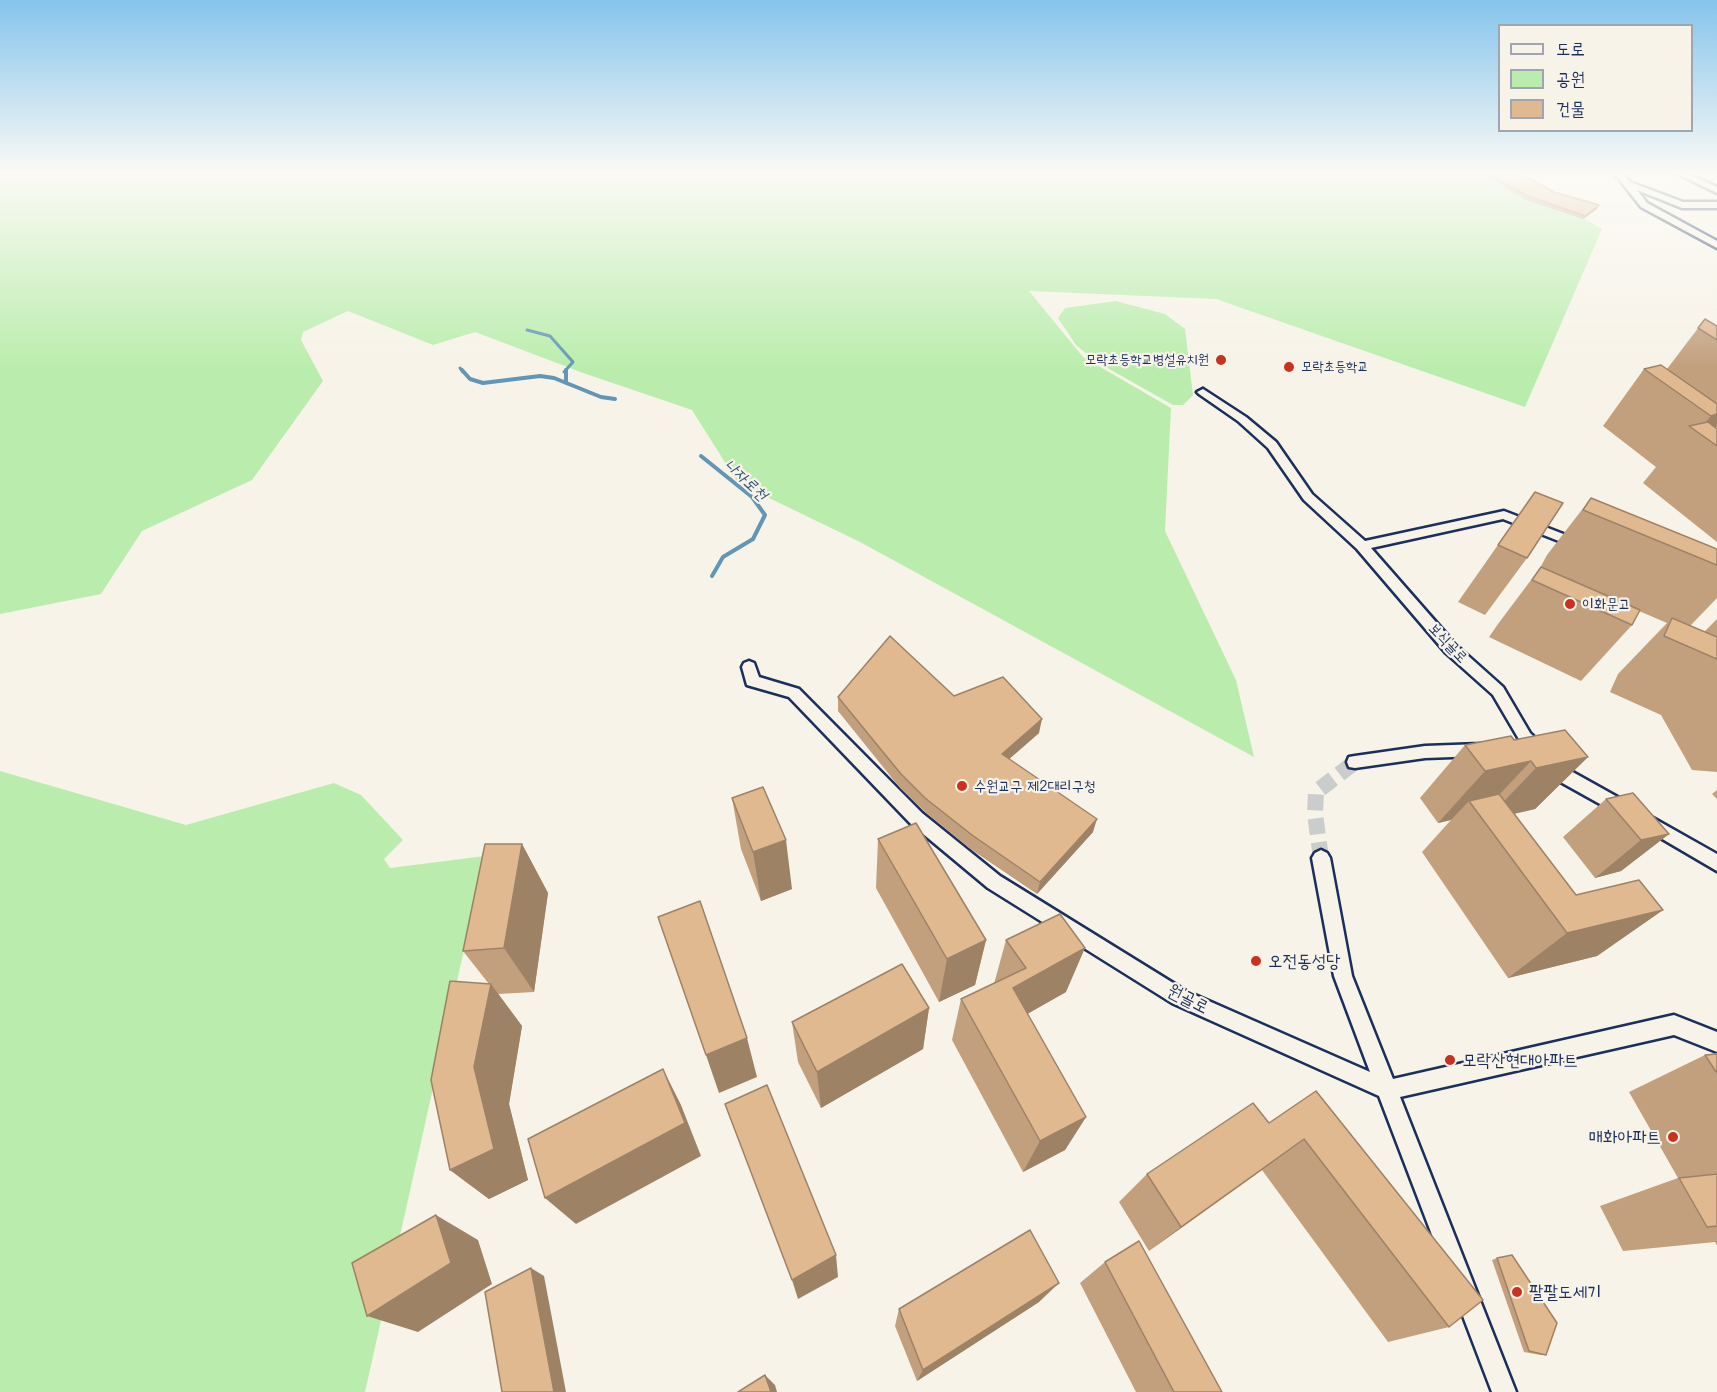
<!DOCTYPE html>
<meta charset="utf-8">
<style>
body{margin:0}
#map{position:relative;width:1717px;height:1392px;overflow:hidden;background:#f7f3e8;font-family:Mali,"Poor Story",sans-serif}
canvas{display:block}
.legend{position:absolute;left:1498px;top:24px;width:195px;height:108px;box-sizing:border-box;background:#f7f3e8;border:2px solid #9fa5b1;margin:0;padding:8px 10px;list-style:none;font-size:18px;color:#1b2f5e}
.legend li{display:flex;align-items:center;gap:12px;height:30px}
.legend b{width:30px;border:2px solid #9fa5b1}
</style>
<div id="map">
<canvas width="1717" height="1392"></canvas>
<ul class="legend">
<li><b style="height:8px;background:#f7f3e8"></b>도로</li>
<li><b style="height:16px;background:#baedad"></b>공원</li>
<li><b style="height:16px;background:#e1b991"></b>건물</li>
</ul>
</div>
<script>
const g = document.querySelector('canvas').getContext('2d');
g.lineJoin = 'round';
function fill(path, color) { g.fillStyle = color; g.fill(path, 'evenodd'); }
const toPath = rows => new Path2D(rows.map(r => 'M' + r).join(''));
function trace(path, color, width, dash) { g.strokeStyle = color; g.lineWidth = width; g.lineCap = dash ? 'butt' : 'round'; g.setLineDash(dash || []); g.stroke(path); }
function drawText(font, color, halo, rows, align = 'center') {
  g.font = font + ' Mali,"Poor Story",sans-serif'; g.lineWidth = 4.5; g.setLineDash([]); g.textBaseline = 'middle'; g.strokeStyle = halo; g.fillStyle = color; for (const [text, x, y, turn = 0] of rows) {
    g.save(); g.translate(x, y); g.rotate((+turn || 0) * Math.PI / 180); g.textAlign = isNaN(turn) ? turn : align; if (halo) g.strokeText(text, 0, 0); g.fillText(text, 0, 0); g.restore();
  }
}
fill(toPath([
 [0,174,1509,174,1602,229,1525,407,1216,299,1029,291,1083,357,1171,408,1165,531,1236,680,1254,757,860,542,738,483,692,410,586,374,475,332,433,345,348,311,303,332,301,340,323,381,252,480,142,531,101,594,0,614],
 [1116,301,1165,314,1185,329,1193,395,1183,405,1173,405,1095,361,1076,345,1058,318,1065,308],
 [0,771,186,825,334,783,361,795,403,840,384,859,390,868,485,856,365,1392,0,1392]
]), '#baedad');
trace(toPath([
 [527,330,550,336,573,362,564,372],
 [460,368,463,372]
]), '#6196b6', 3);
trace(toPath([
 [462,370,470,379,483,383,540,376,554,378,601,397,615,399],
 [566,370,566,383],
 [701,456,752,497,765,515,753,539,723,557,712,576]
]), '#6196b6', 4);
trace(toPath([
 [1321,858,1315,814,1316,792,1355,762]
]), '#cbcccc', 16, [16, 8]);
const minor = toPath([
 [1615,174,1623,174,1630,182,1683,202,1717,202,1717,208,1682,208,1637,190,1647,203,1717,241,1717,248,1641,207,1615,174],
 [1678,174,1689,174,1717,187,1717,193,1678,174],
 [1203,389,1246,417,1276,442,1312,494,1365,541,1504,511,1584,542,1586,545,1584,548,1579,549,1503,519,1371,548,1456,645,1503,687,1530,733,1551,753,1569,770,1630,804,1632,809,1630,814,1624,816,1618,814,1557,780,1539,763,1520,741,1493,695,1446,653,1357,549,1304,500,1268,448,1238,421,1199,394,1197,392,1203,389],
 [749,661,754,663,759,677,799,689,922,813,1000,876,1186,991,1370,1072,1334,976,1312,858,1315,853,1321,850,1327,853,1330,858,1352,976,1393,1079,1674,1015,1717,1032,1717,1052,1674,1035,1400,1097,1516,1392,1492,1392,1379,1096,1172,1003,988,888,910,823,789,697,747,685,742,667,744,663,749,661],
 [1480,744,1486,745,1488,750,1486,755,1480,756,1425,758,1355,768,1349,767,1347,762,1349,757,1355,756,1425,746,1480,744],
 [1653,818,1717,854,1717,871,1647,830,1645,825,1647,820,1653,818]
]);
trace(minor, '#1b2f5e', 5);
fill(minor, '#f7f3e8');
fill(toPath([
 [1485,174,1522,174,1554,192,1599,205,1597,209,1583,219,1526,200,1485,175],
 [1705,319,1717,326,1717,427,1716,428,1717,429,1717,542,1643,483,1656,467,1603,426,1644,369,1667,369],
 [1535,492,1527,558,1485,615,1458,602],
 [1591,498,1717,549,1717,598,1690,626,1704,632,1717,619,1717,772,1692,770,1661,715,1610,692,1618,674,1667,623,1639,611,1632,625,1581,681,1489,637,1498,624,1540,568,1547,555],
 [954,696,1039,733,1009,759,1093,832,1037,894,969,848,924,811,900,788,838,711,838,697],
 [1514,740,1588,757,1535,809,1514,814,1576,895,1663,910,1597,956,1508,978,1422,852,1451,820,1438,823,1420,798,1465,745],
 [1717,790,1717,799,1712,794],
 [732,798,792,889,761,901,741,849],
 [1606,799,1669,834,1621,871,1595,878,1563,837],
 [878,839,986,940,975,985,939,1002,876,888],
 [522,844,548,893,534,992,498,994,522,1026,509,1104,528,1180,489,1199,450,1170,489,984,463,951],
 [1006,940,1066,992,1027,1014,1086,1117,1065,1150,1023,1172,952,1040,961,999,994,984],
 [929,1008,923,1049,821,1108,798,1062,792,1022],
 [1717,1053,1717,1246,1715,1242,1623,1251,1600,1206,1678,1178,1629,1092,1705,1055],
 [1316,1091,1449,1327,1388,1342,1262,1170,1149,1251,1119,1202,1147,1174,1269,1123],
 [1497,1258,1546,1355,1541,1355,1524,1352,1492,1260],
 [1105,1262,1222,1392,1136,1392,1080,1283],
 [1039,1302,917,1381,895,1326,899,1309]
]), '#c29f7d');
fill(toPath([
 [1599,205,1597,209,1583,219,1585,216],
 [1717,414,1717,426,1707,439,1697,432,1711,416],
 [1042,719,1039,733,999,768,1002,754],
 [1588,757,1535,809,1486,820,1536,768],
 [1531,761,1481,814,1469,801,1451,820,1438,823,1485,771],
 [1097,819,1093,832,1037,894,1040,882],
 [1669,834,1621,871,1595,878,1641,840],
 [786,840,792,889,761,901,753,852],
 [522,844,548,893,534,992,504,948],
 [1663,910,1597,956,1508,978,1567,933],
 [986,940,975,985,939,1002,947,959],
 [1085,948,1066,992,999,1030,1013,988],
 [491,984,522,1026,509,1104,528,1180,489,1199,450,1170],
 [929,1008,923,1049,821,1108,817,1072],
 [747,1038,757,1077,719,1093,706,1055],
 [663,1069,681,1105,701,1156,576,1224,545,1198],
 [1086,1117,1065,1150,1023,1172,1040,1141],
 [1304,1139,1262,1170,1149,1251,1181,1227],
 [436,1215,478,1240,492,1284,418,1332,367,1316],
 [836,1255,838,1277,798,1299,792,1280],
 [531,1268,544,1276,566,1392,554,1392],
 [1059,1283,1039,1302,917,1381,923,1370],
 [765,1375,775,1385,777,1392,771,1392]
]), '#9e8266');
const building = toPath([
 [1489,174,1522,174,1554,192,1599,205,1585,216,1528,196,1489,174],
 [1705,319,1717,326,1717,340,1698,328,1705,319],
 [1661,365,1717,404,1717,414,1711,416,1644,369,1661,365],
 [1708,422,1717,429,1717,446,1689,426,1708,422],
 [1535,492,1563,503,1527,558,1498,545,1535,492],
 [1591,498,1717,549,1717,565,1583,510,1591,498],
 [1541,567,1640,610,1632,625,1532,580,1541,567],
 [1672,618,1717,637,1717,659,1664,636,1672,618],
 [890,636,954,696,1003,677,1042,719,1002,754,1097,819,1040,882,972,835,925,798,901,774,838,697,890,636],
 [1565,730,1588,757,1536,768,1531,761,1485,771,1465,745,1511,736,1514,740,1565,730],
 [763,787,786,840,753,852,732,798,763,787],
 [1633,793,1669,834,1641,840,1606,799,1633,793],
 [1499,794,1576,895,1639,880,1663,910,1567,933,1469,801,1499,794],
 [916,823,986,940,947,959,878,839,916,823],
 [485,844,522,844,504,948,463,951,485,844],
 [700,901,747,1038,706,1055,658,917,700,901],
 [1060,914,1085,948,1013,988,1086,1117,1040,1141,961,999,1026,968,1006,940,1060,914],
 [902,964,929,1008,817,1072,792,1022,902,964],
 [450,981,491,984,474,1067,494,1149,450,1170,431,1080,450,981],
 [1717,1054,1717,1073,1705,1055,1717,1054],
 [663,1069,685,1123,545,1198,528,1139,663,1069],
 [767,1085,836,1255,792,1280,725,1104,767,1085],
 [1316,1091,1483,1300,1449,1327,1304,1139,1181,1227,1147,1174,1253,1103,1269,1123,1316,1091],
 [1717,1174,1717,1226,1707,1227,1679,1178,1717,1174],
 [436,1215,451,1263,367,1316,352,1263,436,1215],
 [1030,1230,1059,1283,923,1370,899,1309,1030,1230],
 [1139,1241,1222,1392,1174,1392,1105,1262,1139,1241],
 [1512,1255,1557,1323,1546,1355,1529,1351,1497,1258,1512,1255],
 [531,1268,554,1392,502,1392,485,1292,531,1268],
 [765,1375,771,1392,738,1392,765,1375]
]);
fill(building, '#e1b991');
trace(building, '#9e8266', 1.5);
const sky = g.createLinearGradient(0, 0, 0, 369);
sky.addColorStop(0, '#85c4ec');
sky.addColorStop(0.47, '#fbfaf5');
sky.addColorStop(1, '#fbfaf500');
g.fillStyle = sky;
g.fillRect(0, 0, 1717, 369);
for (const [x, y, r, color] of [
 [1221,360,6,"#c8321e"],
 [1289,367,6,"#c8321e"],
 [1570,604,6,"#c8321e"],
 [962,786,6,"#c8321e"],
 [1256,961,6,"#c8321e"],
 [1450,1060,6,"#c8321e"],
 [1673,1137,6,"#c8321e"],
 [1517,1292,6,"#c8321e"]
]) { const dot = new Path2D(); dot.arc(x, y, r, 0, 2 * Math.PI); g.fillStyle = color; g.fill(dot); trace(dot, '#f7f3e8', 2); }
drawText('14px', '#1b2f5e', '#f7f3e8', [
 ["모락초등학교병설유치원",1209,360],
 ["모락초등학교",1301,367,"left"]
], 'right');
drawText('15px', '#1b2f5e', '#f7f3e8', [
 ["이화문고",1582,604],
 ["수원교구 제2대리구청",974,786]
], 'left');
drawText('15px', '#1b2f5e', '#f7f3e8', [
 ["보식골로",1448,643,46]
]);
drawText('italic 16px', '#32517b', '#f7f3e8', [
 ["나자로천",746,480,43]
]);
drawText('18px', '#1b2f5e', '#f7f3e8', [
 ["오전동성당",1268,961],
 ["모락산현대아파트",1462,1060],
 ["매화아파트",1661,1137,"right"],
 ["팔팔도세기",1529,1292]
], 'left');
drawText('18px', '#1b2f5e', '#f7f3e8', [
 ["원골로",1188,999,27]
]);
</script>
